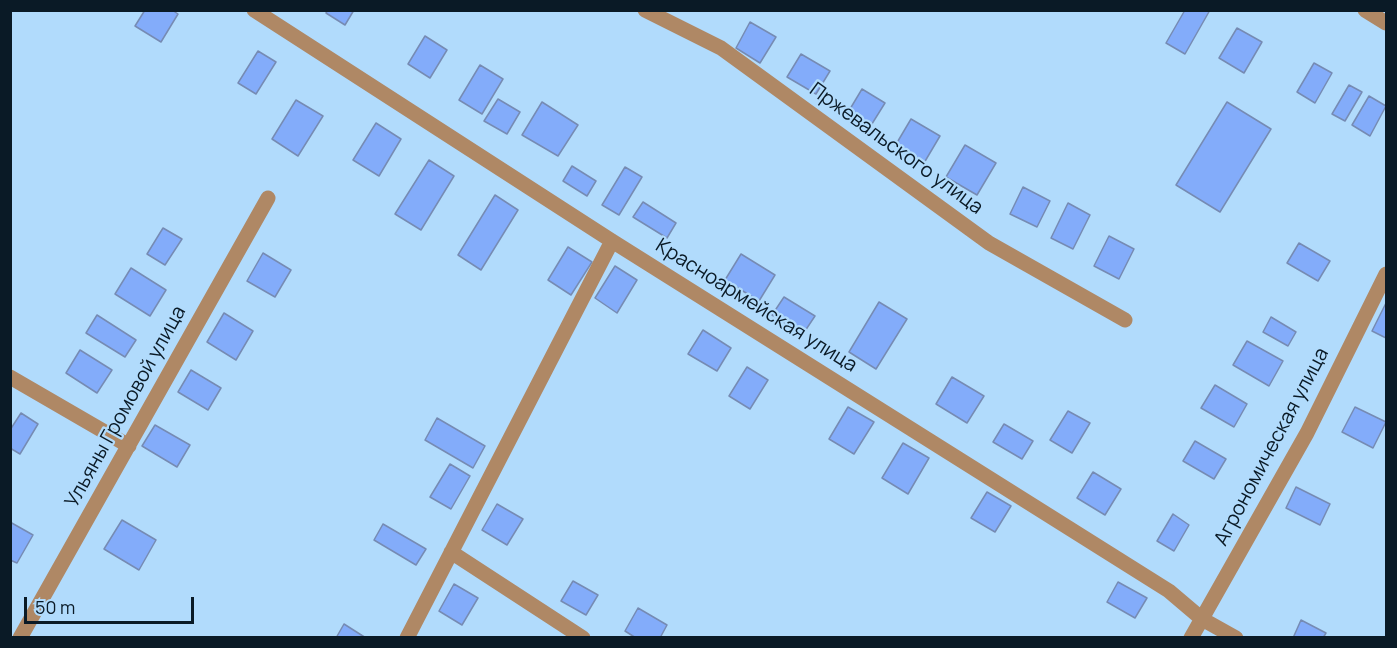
<!DOCTYPE html>
<meta charset="utf-8">
<style>
body{margin:0}
#map{position:relative;width:1397px;height:648px;overflow:hidden;background:#b1dbfc;font-family:Manrope,sans-serif}
canvas{display:block}
.frame{position:absolute;inset:0;border:12px solid #0a1a26;pointer-events:none}
.scale{position:absolute;left:24px;top:597px;width:170px;height:27px;box-sizing:border-box;border:3px solid #0a1a26;border-top:0;padding-left:8px;font-size:18px;line-height:21px;white-space:nowrap;color:#0a1a26;-webkit-text-stroke:4px #b1dbfc;paint-order:stroke}
</style>
<div id="map">
<canvas width="1397" height="648"></canvas>
<div class="frame"></div>
<div class="scale">50 m</div>
</div>
<script>
const g = document.querySelector('canvas').getContext('2d');
g.lineJoin = 'round';
function fill(path, color) { g.fillStyle = color; g.fill(path, 'evenodd'); }
const toPath = rows => new Path2D(rows.map(r => 'M' + r).join(''));
function trace(path, color, width, dash) { g.strokeStyle = color; g.lineWidth = width; g.lineCap = dash ? 'butt' : 'round'; g.setLineDash(dash || []); g.stroke(path); }
function drawText(font, color, halo, rows, align = 'center') {
  g.font = font + ' Manrope,sans-serif'; g.lineWidth = 4.5; g.setLineDash([]); g.textBaseline = 'middle'; g.strokeStyle = halo; g.fillStyle = color; for (const [text, x, y, turn = 0] of rows) {
    g.save(); g.translate(x, y); g.rotate((+turn || 0) * Math.PI / 180); g.textAlign = isNaN(turn) ? turn : align; if (halo) g.strokeText(text, 0, 0); g.fillText(text, 0, 0); g.restore();
  }
}
const building = toPath([
 [145,10,172,10,178,14,161,42,135,26,145,10],
 [328,10,354,10,345,25,326,13,328,10],
 [1185,10,1210,10,1185,54,1166,43,1185,10],
 [750,22,776,37,760,63,736,48,750,22],
 [1237,28,1262,42,1244,73,1219,58,1237,28],
 [425,36,447,50,430,78,408,64,425,36],
 [258,51,276,62,256,94,238,83,258,51],
 [801,54,830,71,816,94,787,77,801,54],
 [1314,63,1332,73,1315,103,1297,92,1314,63],
 [480,65,503,79,482,114,459,100,480,65],
 [1349,85,1362,92,1345,121,1332,114,1349,85],
 [862,89,885,103,870,127,847,114,862,89],
 [1369,96,1386,106,1370,136,1352,125,1369,96],
 [498,99,520,112,507,134,484,121,498,99],
 [296,100,323,116,298,156,272,139,296,100],
 [542,102,578,125,558,156,522,135,542,102],
 [1227,102,1271,129,1220,212,1176,185,1227,102],
 [911,119,940,136,924,163,895,146,911,119],
 [376,123,401,139,379,176,353,160,376,123],
 [965,145,996,163,977,195,946,177,965,145],
 [429,160,454,176,421,230,395,214,429,160],
 [572,166,596,181,587,196,563,181,572,166],
 [625,167,642,177,619,215,602,205,625,167],
 [1023,187,1050,201,1037,227,1010,214,1023,187],
 [495,195,518,210,481,270,458,255,495,195],
 [643,202,676,223,667,238,633,217,643,202],
 [1068,203,1090,215,1073,249,1051,238,1068,203],
 [163,228,182,239,165,265,147,254,163,228],
 [1109,236,1134,249,1119,279,1094,266,1109,236],
 [1299,243,1330,261,1318,281,1287,263,1299,243],
 [568,247,592,262,571,295,548,280,568,247],
 [263,253,291,270,275,297,247,281,263,253],
 [741,254,775,275,759,301,725,280,741,254],
 [615,266,637,280,617,313,595,298,615,266],
 [131,268,166,290,150,316,115,294,131,268],
 [784,297,815,316,803,334,772,315,784,297],
 [879,302,907,319,876,369,849,352,879,302],
 [1386,303,1386,338,1372,331,1386,303],
 [224,313,253,331,236,360,207,342,224,313],
 [97,315,136,340,125,357,86,333,97,315],
 [1271,317,1296,332,1288,346,1263,332,1271,317],
 [703,330,731,348,717,371,688,354,703,330],
 [1247,341,1283,361,1269,386,1233,365,1247,341],
 [80,350,112,370,97,393,66,373,80,350],
 [747,367,768,380,750,409,729,396,747,367],
 [191,370,221,388,208,410,178,392,191,370],
 [952,377,984,396,967,423,936,404,952,377],
 [1215,385,1247,404,1234,427,1201,408,1215,385],
 [848,407,874,422,854,454,829,439,848,407],
 [1355,407,1386,422,1373,448,1342,432,1355,407],
 [1068,411,1090,423,1072,453,1050,440,1068,411],
 [21,413,38,424,20,454,10,448,10,430,21,413],
 [437,418,485,446,473,468,425,440,437,418],
 [1004,424,1033,441,1022,459,993,442,1004,424],
 [155,425,190,445,177,467,142,446,155,425],
 [1195,441,1226,459,1214,479,1183,461,1195,441],
 [903,443,929,458,908,494,882,478,903,443],
 [450,464,470,476,451,509,430,497,450,464],
 [1093,472,1121,489,1105,515,1077,498,1093,472],
 [1296,487,1330,504,1320,525,1286,508,1296,487],
 [987,492,1011,506,995,532,971,518,987,492],
 [497,504,523,519,507,545,482,530,497,504],
 [1173,514,1189,525,1174,551,1157,541,1173,514],
 [122,520,156,540,139,570,104,549,122,520],
 [10,522,33,535,17,563,10,560,10,522],
 [383,524,426,549,416,565,374,540,383,524],
 [573,581,598,595,586,615,561,601,573,581],
 [1118,582,1147,598,1135,618,1107,602,1118,582],
 [454,584,478,598,462,625,439,611,454,584],
 [638,608,667,625,660,638,636,638,625,631,638,608],
 [1301,620,1326,633,1323,638,1293,638,1301,620],
 [344,624,366,638,336,638,344,624]
]);
fill(building, '#83acfa');
trace(building, '#768bb3', 1.5);
trace(toPath([
 [254,10,612,241,1169,591,1202,619,1236,638],
 [645,10,721,48,989,243,1125,320],
 [1365,10,1386,23],
 [10,377,129,446],
 [451,552,583,638],
 [20,638,268,198],
 [407,638,612,241],
 [1191,638,1307,433,1386,274]
]), '#af8865', 15);
drawText('20px', '#0a1a26', '#b1dbfc', [
 ["Пржевальского улица",896,149,36],
 ["Красноармейская улица",756,306,32],
 ["Ульяны Громовой улица",126,407,-61],
 ["Агрономическая улица",1272,447,-62]
]);
</script>
